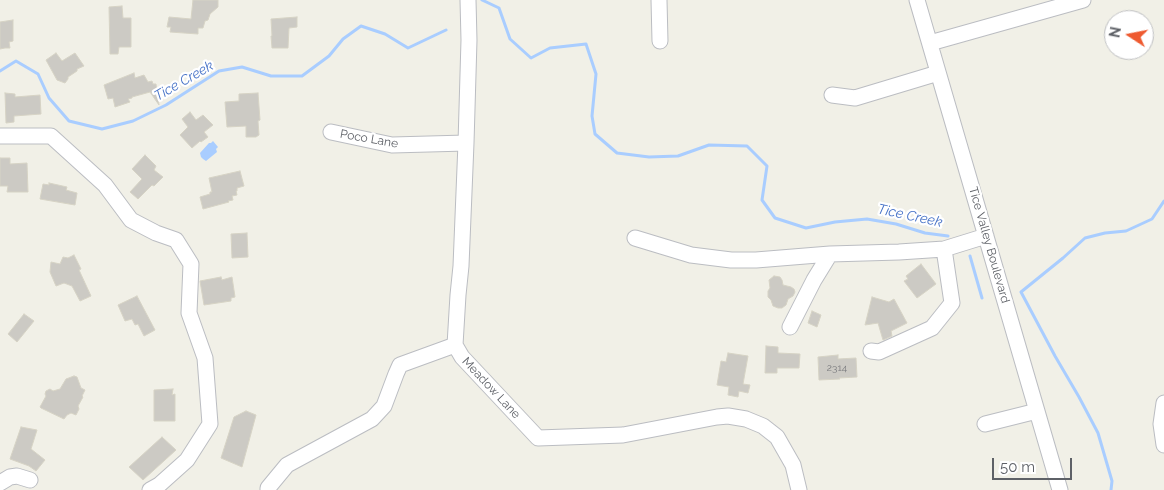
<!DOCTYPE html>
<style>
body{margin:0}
#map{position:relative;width:1164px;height:490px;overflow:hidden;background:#f1f0e7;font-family:Raleway,sans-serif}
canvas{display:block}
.north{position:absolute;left:1104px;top:10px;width:50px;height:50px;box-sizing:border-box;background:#fff;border:1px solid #bfc0c2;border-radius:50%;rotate:281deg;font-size:14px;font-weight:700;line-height:20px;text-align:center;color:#5e6167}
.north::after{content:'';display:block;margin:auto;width:18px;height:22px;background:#ee5a30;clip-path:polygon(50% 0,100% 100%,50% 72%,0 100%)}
.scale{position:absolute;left:992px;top:458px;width:80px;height:22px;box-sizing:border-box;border:2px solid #5e6167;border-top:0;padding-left:6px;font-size:15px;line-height:18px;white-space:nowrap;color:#5e6167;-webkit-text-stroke:4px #fff;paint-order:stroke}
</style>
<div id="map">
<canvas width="1164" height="490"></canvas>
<div class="north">N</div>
<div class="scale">50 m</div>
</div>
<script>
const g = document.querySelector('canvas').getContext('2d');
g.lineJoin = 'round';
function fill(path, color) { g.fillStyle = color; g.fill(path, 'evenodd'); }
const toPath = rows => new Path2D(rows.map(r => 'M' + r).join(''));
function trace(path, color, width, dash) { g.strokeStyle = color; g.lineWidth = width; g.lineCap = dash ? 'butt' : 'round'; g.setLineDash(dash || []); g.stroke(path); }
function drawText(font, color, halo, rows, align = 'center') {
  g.font = font + ' Raleway,sans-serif'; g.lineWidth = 4.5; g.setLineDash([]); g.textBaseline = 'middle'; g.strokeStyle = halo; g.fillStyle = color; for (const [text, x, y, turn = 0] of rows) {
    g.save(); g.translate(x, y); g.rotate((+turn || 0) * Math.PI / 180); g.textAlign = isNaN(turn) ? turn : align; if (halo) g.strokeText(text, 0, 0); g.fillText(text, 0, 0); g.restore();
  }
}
fill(toPath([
 [213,141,218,147,216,149,217,152,206,161,203,159,201,157,200,153,209,143,211,143]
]), '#a9cdff');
trace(toPath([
 [482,0,499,8,510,39,531,58,550,48,586,44,596,74,592,116,595,134,617,153,649,157,678,156,709,145,747,146,767,166,762,200,775,218,806,228,835,222,867,219,896,224,925,233,948,236],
 [0,71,16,61,38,74,49,98,69,121,102,129,133,121,166,105,219,71,242,67,271,76,302,76,329,56,343,39,361,26,385,34,408,48,446,30],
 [970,256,982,298],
 [1111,490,1112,481,1098,433,1079,397,1055,356,1021,292,1063,258,1085,238,1105,233,1126,231,1152,219,1164,201]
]), '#a9cdff', 3);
const building = toPath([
 [193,0,218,0,218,7,210,14,208,20,205,21,203,28,198,28,198,34,170,32,171,27,167,27,169,17,191,19,193,0],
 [122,6,123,18,131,18,131,47,119,47,118,54,110,54,109,7,122,6],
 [297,17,297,27,289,28,288,48,272,48,271,36,272,36,271,19,297,17],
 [13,20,13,41,9,42,10,48,5,48,0,49,0,22,13,20],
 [56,53,62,61,75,53,84,66,77,69,77,71,68,77,68,79,65,83,57,80,46,60,56,53],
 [134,73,135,78,144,75,148,82,152,81,153,84,156,84,159,105,150,92,132,97,132,98,128,99,130,102,115,107,113,98,108,99,104,85,134,73],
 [5,93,15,94,15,97,40,95,41,114,14,116,14,122,6,123,5,93],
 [258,93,260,120,258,121,259,135,256,137,246,137,246,126,227,127,225,102,239,101,239,94,258,93],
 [190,112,196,120,203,115,213,125,204,132,208,137,201,142,200,141,192,148,180,135,188,127,182,119,190,112],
 [145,155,156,166,154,170,163,177,154,186,152,185,138,199,130,192,142,179,132,169,145,155],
 [0,158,10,158,10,164,27,163,28,192,7,192,8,186,0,186,0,158],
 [240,171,244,186,237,188,237,191,236,191,237,195,232,196,233,200,228,201,229,202,203,209,200,197,210,194,210,192,212,192,209,178,240,171],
 [49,183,67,187,66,190,77,193,75,205,40,199,43,184,49,185,49,183],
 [247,233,248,257,232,258,231,234,247,233],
 [74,255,81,269,79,270,91,296,80,301,72,286,64,283,56,286,50,272,51,262,60,264,63,257,68,258,74,255],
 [921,264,936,284,917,298,904,281,908,279,906,276,921,264],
 [774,276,780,277,782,280,783,285,791,287,794,289,795,292,793,296,788,299,786,305,782,308,778,308,773,306,771,300,768,297,768,291,770,288,769,280,774,276],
 [221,277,222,280,232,277,235,297,231,298,231,301,204,305,200,281,221,277],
 [137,296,155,330,144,336,138,324,135,325,132,319,125,321,118,305,137,296],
 [872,297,889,302,894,299,907,323,891,331,892,336,883,340,878,323,865,325,872,297],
 [812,311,821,315,817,327,808,323,812,311],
 [24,314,34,321,17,342,8,334,24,314],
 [766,346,778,347,778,353,800,354,799,368,777,368,777,373,765,373,766,346],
 [728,353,748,356,743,384,750,385,748,393,739,391,738,397,728,395,729,387,717,385,721,361,726,362,728,353],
 [838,355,838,359,856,358,857,377,839,378,840,379,819,380,818,357,838,355],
 [74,376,77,377,81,388,85,390,82,396,83,397,78,406,79,409,76,415,71,413,67,415,64,419,41,408,40,407,46,396,45,394,46,391,50,389,53,391,60,389,66,379,74,376],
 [173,389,172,395,175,394,175,421,154,421,154,390,173,389],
 [246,411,256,415,242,467,221,458,234,417,246,411],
 [21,427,37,430,31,449,45,460,36,471,29,466,10,459,21,427],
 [162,437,176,450,143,480,129,467,162,437]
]);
fill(building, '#cccac4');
trace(building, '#d6d3c5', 1);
const minor = toPath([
 [468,0,469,40,466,143,461,266,458,295,455,345,462,357,538,438,623,435,717,417,728,416,746,419,763,426,777,437,793,465,799,490],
 [659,0,660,41],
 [917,0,1060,490],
 [930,43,1083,0],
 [832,95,855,98,938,73],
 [331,132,392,145,466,143],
 [0,136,51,136,105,185,131,220,156,233,176,240,191,264,189,313,205,358,210,424,187,460,159,485,150,490],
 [635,238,691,255,731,260,756,260,830,254],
 [790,327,814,280,830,254,899,252,944,249],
 [871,351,879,352,932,328,952,303,944,249,986,236],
 [1164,403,1161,424,1164,445],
 [985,424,1037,411],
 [0,483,10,477,17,476,30,480],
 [268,490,268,488,287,465,372,419,384,406,396,374,400,365,455,345]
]);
trace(minor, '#bbbdc2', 17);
trace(minor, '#fff', 15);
drawText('10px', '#7a7b7e', null, [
 ["2314",837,368]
]);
drawText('12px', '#5e6167', '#fff', [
 ["Poco Lane",369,139,10],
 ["Tice Valley Boulevard",989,245,74],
 ["Meadow Lane",491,388,47]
]);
drawText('italic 14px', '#4672c7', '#fff', [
 ["Tice Creek",184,81,-30],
 ["Tice Creek",910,216,12]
]);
</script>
